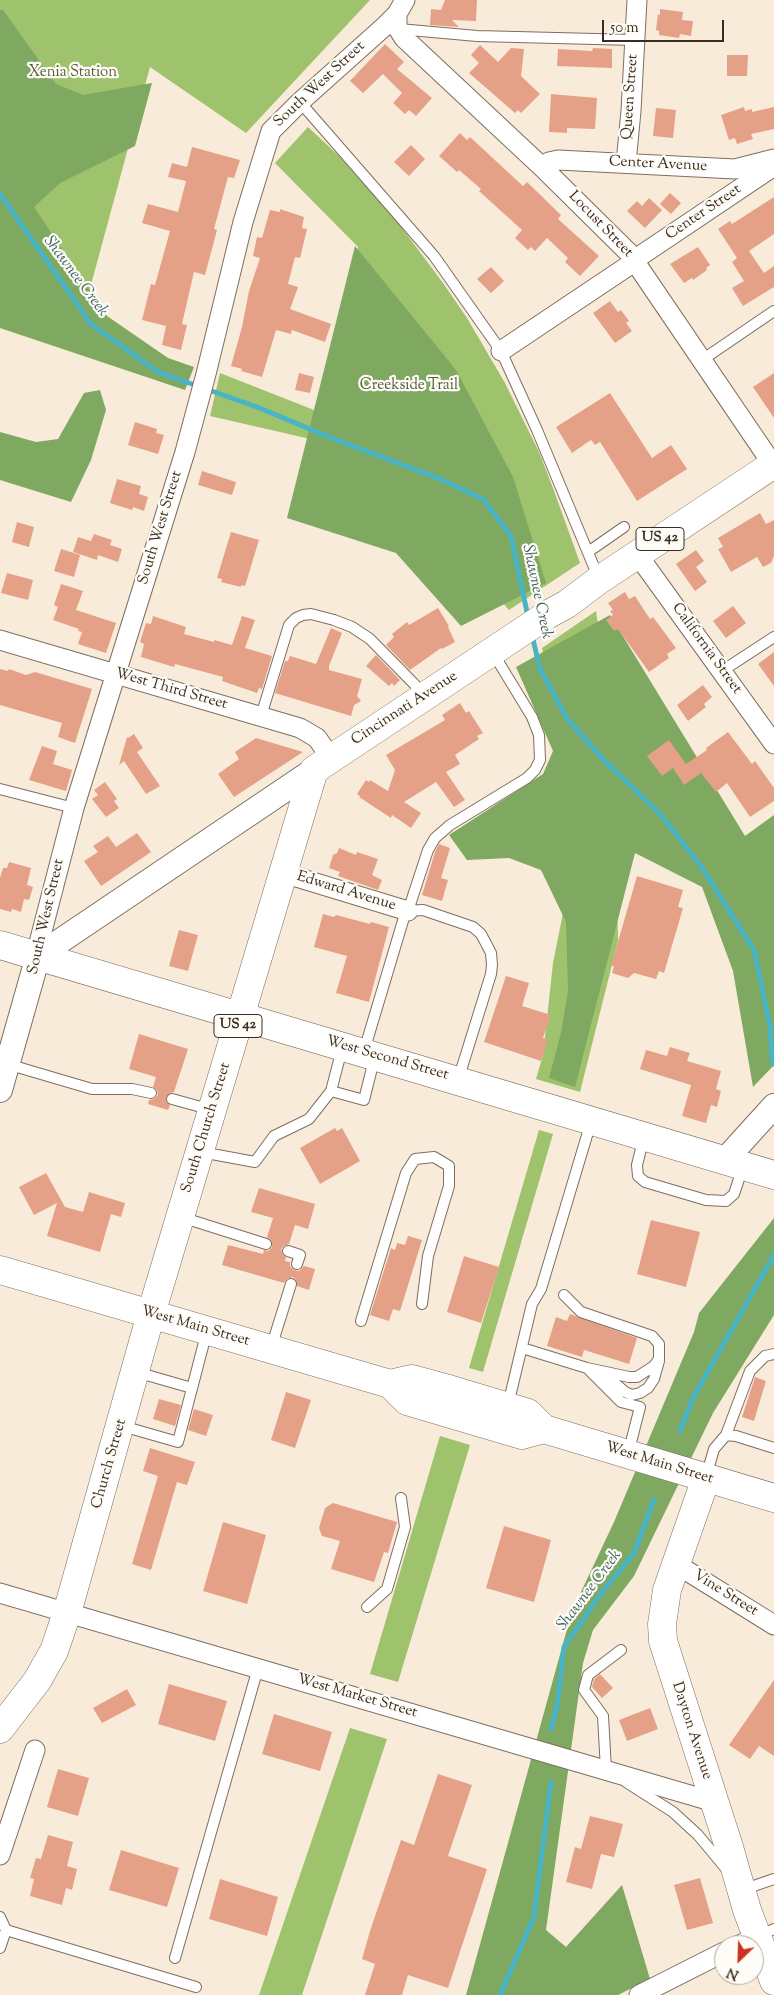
<!DOCTYPE html>
<style>
body{margin:0}
#map{position:relative;width:774px;height:1995px;overflow:hidden;background:#f9ebda;font-family:"Sorts Mill Goudy",serif}
canvas{display:block}
.north{position:absolute;left:714px;top:1935px;width:50px;height:50px;box-sizing:border-box;background:#fdfcf7;border:1px solid #afa8a0;border-radius:50%;rotate:204deg;font-size:14px;font-weight:700;line-height:20px;text-align:center;color:#3b2a1e}
.north::after{content:'';display:block;margin:auto;width:18px;height:22px;background:#c8321e;clip-path:polygon(50% 0,100% 100%,50% 72%,0 100%)}
.scale{position:absolute;left:602px;top:20px;width:122px;height:22px;box-sizing:border-box;border:2px solid #3b2a1e;border-top:0;padding-left:6px;font-size:15px;line-height:18px;white-space:nowrap;color:#3b2a1e;-webkit-text-stroke:4px #fdfcf7;paint-order:stroke}
</style>
<div id="map">
<canvas width="774" height="1995"></canvas>
<div class="north">N</div>
<div class="scale">50 m</div>
</div>
<script>
const g = document.querySelector('canvas').getContext('2d');
g.lineJoin = 'round';
function fill(path, color) { g.fillStyle = color; g.fill(path, 'evenodd'); }
const toPath = rows => new Path2D(rows.map(r => 'M' + r).join(''));
function trace(path, color, width, dash) { g.strokeStyle = color; g.lineWidth = width; g.lineCap = dash ? 'butt' : 'round'; g.setLineDash(dash || []); g.stroke(path); }
function drawText(font, color, halo, rows, align = 'center') {
  g.font = font + ' "Sorts Mill Goudy",serif'; g.lineWidth = 4.5; g.setLineDash([]); g.textBaseline = 'middle'; g.strokeStyle = halo; g.fillStyle = color; for (const [text, x, y, turn = 0] of rows) {
    g.save(); g.translate(x, y); g.rotate((+turn || 0) * Math.PI / 180); g.textAlign = isNaN(turn) ? turn : align; if (halo) g.strokeText(text, 0, 0); g.fillText(text, 0, 0); g.restore();
  }
}
fill(toPath([
 [0,0,370,0,246,133,150,67,82,318,0,218],
 [308,127,338,155,393,216,443,283,467,318,505,383,539,452,553,488,580,563,509,610,409,497,369,462,306,438,210,416,220,373,314,410,358,247,275,163],
 [596,611,614,736,618,941,580,1092,536,1079,543,1055,553,963,568,888,566,754,542,648],
 [539,1130,553,1134,483,1372,469,1368],
 [440,1436,470,1445,398,1682,370,1674],
 [350,1728,387,1739,302,1995,259,1995]
]), '#9fc26c');
fill(toPath([
 [0,10,3,10,56,84,83,95,152,83,135,146,60,183,34,207,107,316,168,358,194,367,185,390,0,328],
 [355,246,456,370,513,477,546,583,461,626,396,553,287,518],
 [100,390,106,410,91,460,71,502,0,480,0,432,36,442,58,439,84,393],
 [610,615,745,836,774,815,774,1065,753,1087,733,971,702,887,635,853,575,1087,549,1078,561,1033,568,991,566,922,541,870,509,858,467,860,449,835,543,774,553,751,516,667],
 [774,1218,774,1315,713,1413,634,1576,593,1630,583,1663,546,1930,566,1947,622,1885,650,1979,618,1995,466,1995,572,1611,614,1522,694,1332,699,1313]
]), '#7fa860');
trace(toPath([
 [0,194,91,324,158,372,257,407,329,437,440,479,483,499,511,536,528,617],
 [532,635,540,669,568,720,604,760,661,815,701,866,754,950,770,1026,772,1059,774,1064],
 [680,1431,693,1398,774,1255],
 [551,1729,557,1707,564,1647,602,1592,634,1553,654,1500],
 [500,1995,534,1917,551,1782]
]), '#49b4c6', 5);
fill(toPath([
 [445,0,477,0,476,21,452,20,459,27,430,25,431,9,441,10],
 [660,9,683,12,682,20,693,21,691,36,680,34,679,38,659,35,659,31,656,30,658,14,660,15],
 [385,44,404,62,397,69,432,98,416,116,409,110,405,114,393,103,402,93,383,74,363,93,350,81],
 [480,45,498,62,511,48,524,49,521,76,540,94,521,113,518,110,515,113,469,73,479,63,471,55],
 [593,48,612,49,612,68,557,66,558,49,592,51],
 [727,55,748,55,747,76,727,76],
 [551,94,597,98,595,129,567,128,567,133,549,132],
 [744,107,745,111,752,109,752,112,774,107,774,129,751,134,753,139,737,144,735,138,729,140,721,115],
 [656,108,676,110,673,138,653,136],
 [460,133,467,140,470,137,523,186,527,182,561,215,558,219,599,256,580,276,565,262,568,258,547,238,535,251,531,247,528,250,515,238,522,230,479,191,481,189,459,170,457,172,439,156],
 [411,145,425,159,409,176,394,162],
 [192,147,240,160,234,178,228,177,214,229,217,230,205,275,194,272,182,324,187,325,181,350,162,345,166,326,142,320,151,284,155,285,170,231,142,223,148,204,178,212,186,181,168,177,172,163,187,167],
 [670,193,681,203,671,214,660,204],
 [774,197,774,234,749,251,764,273,774,266,774,287,743,306,732,288,744,281,732,262,737,258,718,229,730,221,732,224],
 [649,198,662,210,645,228,627,211,637,201,642,206],
 [280,209,304,217,302,228,307,229,300,258,295,257,288,284,298,287,290,309,331,324,325,342,292,330,291,334,276,330,262,377,241,371,242,369,231,366,242,327,249,291,260,258,253,256,257,237,262,238,270,210,280,212],
 [698,247,710,265,706,268,707,270,693,280,692,278,684,283,670,264],
 [491,267,504,281,491,293,477,279],
 [610,301,618,312,621,310,629,321,626,323,632,331,615,343,593,313],
 [299,373,314,377,310,393,295,390],
 [774,373,774,418,753,387],
 [610,393,652,458,671,445,687,469,637,501,600,442,595,445,591,440,572,453,556,427],
 [135,422,157,429,156,433,164,435,158,454,128,445],
 [202,471,236,482,232,495,198,485],
 [117,479,141,486,139,494,148,497,144,511,133,507,132,510,110,503],
 [760,513,766,524,774,520,774,556,771,563,763,567,757,557,731,572,718,549,723,547,718,538],
 [17,522,34,527,29,547,12,542],
 [231,532,259,540,245,586,241,585,241,587,221,582,222,579,217,578],
 [94,534,112,540,110,545,122,549,118,562,98,555,97,560,73,552,78,537,91,541],
 [61,549,80,555,74,577,54,571],
 [696,550,704,561,696,567,707,582,695,591,676,564],
 [7,573,33,580,28,600,1,593],
 [61,584,83,591,76,610,116,623,106,653,78,644,82,632,78,631,79,629,53,620,58,607,54,605],
 [625,592,629,599,635,596,650,619,653,617,676,648,667,654,669,658,649,672,618,629,614,631,606,620,613,615,610,611,613,610,608,603],
 [733,606,746,623,726,638,713,621],
 [438,608,449,626,448,627,455,642,442,649,441,648,410,670,386,645,394,637,392,634,407,622,409,625],
 [153,616,186,627,184,634,214,642,214,640,232,645,242,616,255,620,245,648,272,656,262,689,259,688,257,693,222,681,223,677,175,664,174,667,141,657,144,644,140,642,146,623,151,624],
 [331,628,342,633,329,666,329,670,362,679,357,696,361,701,354,705,351,716,275,693,285,661,288,661,290,656,316,664],
 [774,652,774,686,758,664],
 [376,655,400,680,394,686,392,683,389,686,366,666],
 [0,669,8,671,9,669,26,675,35,672,92,689,75,743,58,737,62,723,0,705],
 [703,685,712,697,704,704,706,707,688,721,677,705],
 [460,703,466,713,469,711,483,733,477,736,479,739,455,755,460,764,446,772,465,800,454,807,436,782,404,802,421,813,411,828,392,815,391,818,359,797,360,796,357,794,366,780,369,782,370,780,388,791,395,770,386,755,445,720,442,715],
 [728,732,752,764,755,761,774,788,774,801,750,817,727,783,716,792,701,773,684,785,673,768,662,776,647,756,669,740,686,764,707,750,706,748],
 [134,734,143,748,137,752,160,786,146,794,124,761,119,765,127,737,128,738],
 [256,738,303,752,234,797,218,774,239,759,235,752],
 [42,746,57,751,53,764,72,770,66,791,29,780],
 [105,782,117,799,114,801,119,808,106,817,92,799,98,795,94,790],
 [137,833,151,852,101,886,84,861,98,852,93,846,108,836,116,847],
 [439,844,450,848,441,878,448,880,442,901,422,895,435,852],
 [339,848,356,855,357,852,378,859,372,875,382,880,378,890,338,876,340,872,329,868,333,855,337,853],
 [9,862,31,868,27,885,33,887,29,900,24,899,21,912,12,909,11,912,0,909,0,878,3,868,7,868],
 [637,876,683,890,678,907,683,908,664,973,659,971,656,979,634,973,628,978,612,973,614,966,611,966],
 [323,914,334,917,336,915,370,924,371,922,389,927,369,1002,336,993,347,956,314,947],
 [179,930,198,935,188,971,169,966],
 [506,976,529,983,522,1006,551,1015,543,1038,548,1039,541,1061,484,1042],
 [139,1034,188,1049,174,1092,170,1093,166,1097,166,1101,170,1105,168,1110,148,1104,149,1100,154,1099,158,1095,157,1090,153,1087,156,1077,129,1069],
 [670,1047,690,1053,687,1061,721,1071,716,1089,721,1091,717,1107,711,1105,706,1123,682,1116,691,1085,640,1069,646,1050,667,1056],
 [335,1128,337,1131,342,1128,360,1161,320,1184,300,1148],
 [46,1173,65,1207,83,1212,89,1192,125,1203,121,1217,111,1214,100,1252,47,1236,57,1203,34,1215,19,1187],
 [259,1188,315,1204,308,1229,295,1225,289,1244,284,1246,281,1249,283,1255,286,1257,285,1261,290,1262,290,1266,294,1270,299,1271,304,1266,315,1269,309,1290,297,1286,296,1280,293,1277,287,1279,284,1283,222,1265,228,1245,263,1254,264,1250,268,1251,272,1247,271,1240,267,1237,273,1218,251,1212],
 [651,1220,700,1232,686,1287,637,1274],
 [408,1236,422,1240,400,1311,393,1309,389,1321,370,1315,391,1248,395,1250,397,1243,405,1245],
 [464,1256,499,1267,481,1323,447,1312],
 [570,1314,637,1338,629,1364,584,1350,582,1357,547,1346,556,1317,567,1321],
 [755,1377,766,1381,754,1421,742,1417],
 [286,1392,311,1400,295,1448,271,1440],
 [159,1399,181,1405,175,1426,153,1419],
 [194,1409,213,1415,206,1436,188,1430],
 [150,1448,195,1462,187,1485,177,1482,151,1570,132,1564,158,1476,143,1471],
 [333,1503,397,1522,388,1553,384,1552,374,1582,331,1569,340,1541,322,1536,319,1528,325,1508],
 [223,1522,266,1535,247,1604,203,1591],
 [504,1526,551,1540,534,1602,486,1588],
 [600,1674,613,1688,602,1698,592,1687,594,1679],
 [774,1680,774,1756,759,1746,750,1759,729,1745],
 [169,1684,227,1701,215,1741,158,1724],
 [127,1689,136,1705,102,1723,93,1708],
 [650,1708,658,1729,627,1741,619,1720],
 [274,1714,332,1732,320,1771,262,1754],
 [58,1769,89,1778,78,1816,47,1807],
 [438,1774,472,1785,448,1856,487,1869,478,1897,448,1988,408,1975,402,1995,365,1995,375,1964,362,1959,370,1931,401,1840,414,1845],
 [590,1816,623,1824,614,1857,601,1854,592,1889,566,1882,575,1847,581,1849],
 [48,1835,73,1842,67,1866,77,1869,72,1890,66,1888,62,1905,30,1896,34,1879,30,1878,36,1858,41,1859],
 [121,1850,179,1868,167,1907,109,1890],
 [700,1878,713,1923,687,1930,674,1885],
 [220,1879,278,1897,267,1936,209,1919]
]), '#e5a187');
const service = toPath([
 [399,29,477,36,635,40],
 [300,102,434,256,501,351,537,430,599,579],
 [702,360,774,311],
 [588,552,624,527],
 [722,671,774,637],
 [261,716,289,625,296,618,303,615,311,614,334,620,352,627,370,639,425,695],
 [0,789,74,808],
 [408,911,423,910,473,927,481,934,491,953,492,965,491,974,458,1080],
 [342,1049,331,1091,364,1100,375,1056],
 [364,1051,405,914,408,911,428,850,435,838,450,825,527,778,535,770,540,760,539,735,532,717,493,653],
 [7,1064,92,1089,132,1089,151,1093],
 [172,1099,212,1110],
 [644,1137,637,1165,638,1176,645,1182,706,1200,726,1201,734,1194,743,1167],
 [201,1152,255,1162,274,1136,309,1119,331,1091],
 [181,1217,266,1244],
 [288,1251,300,1255,297,1264],
 [361,1321,406,1173,415,1159,434,1157,449,1166,449,1186,428,1256,422,1304],
 [271,1348,291,1284],
 [522,1348,587,1368,629,1377,637,1377,654,1366,659,1359,659,1344,652,1336,581,1312,564,1295],
 [587,1368,621,1402,640,1407,628,1454],
 [136,1372,192,1388],
 [602,1372,625,1392,632,1395,640,1393,648,1388,654,1379,659,1361],
 [508,1405,532,1304,541,1289,591,1122],
 [122,1426,178,1442,207,1331],
 [726,1435,750,1371,765,1356,774,1354],
 [706,1477,714,1449,726,1435,736,1436,774,1448],
 [367,1607,387,1589,405,1527,401,1498],
 [610,1772,606,1770,603,1716,584,1690,588,1675,621,1650],
 [626,1782,673,1812,698,1835,728,1871],
 [742,1890,774,1879],
 [0,1917,6,1930,196,1987],
 [758,1936,774,1929],
 [0,1948,6,1930],
 [175,1958,258,1668]
]);
const minor = toPath([
 [397,14,397,27,404,38,542,167,629,253,773,465],
 [626,163,631,111,637,0],
 [542,167,549,162,558,160,735,169,774,159],
 [501,351,631,264,634,260,774,166],
 [637,554,774,744],
 [0,640,300,728,317,738,331,758],
 [283,873,408,911],
 [38,956,40,939,74,808,185,452,206,374,243,222,271,131,300,102,386,25,397,14,405,0],
 [676,1564,774,1625],
 [0,1593,714,1802],
 [0,1855,35,1750],
 [739,1945,757,1937],
 [639,1995,724,1952]
]);
const tertiary = toPath([
 [0,1090,38,956,314,770],
 [725,1160,774,1106]
]);
const secondary = toPath([
 [0,945,774,1175],
 [706,1478,667,1590,662,1624,663,1641,729,1847,747,1910,774,1981]
]);
const primary = toPath([
 [0,1270,390,1384,407,1401,522,1435,544,1429,774,1498],
 [390,1384,412,1379,445,1388,528,1413,544,1429]
]);
const trunk = toPath([
 [0,1729,37,1681,54,1651,67,1613,151,1314,314,770,547,615,567,604,599,580,774,464]
]);
trace(service, '#7e6e60', 12);
trace(minor, '#7e6e60', 21);
trace(tertiary, '#7e6e60', 26);
trace(secondary, '#7e6e60', 29);
trace(primary, '#7e6e60', 29);
trace(trunk, '#7e6e60', 29);
trace(service, '#fff', 10);
trace(minor, '#fff', 19);
trace(tertiary, '#fff', 24);
trace(secondary, '#fff', 28);
trace(primary, '#fff', 28);
trace(trunk, '#fff', 28);
for (const [x, y, w] of [
 [660,539,48],
 [238,1026,48]
]) { const box = new Path2D(); box.roundRect(x - w / 2, y - 11.5, w, 23, 4); g.fillStyle = '#fdfcf7'; g.fill(box); trace(box, '#3b2a1e', 1); }
drawText('bold 14px', '#3b2a1e', null, [
 ["US 42",660,539],
 ["US 42",238,1026]
]);
drawText('15px', '#595835', '#fdfcf7', [
 ["Xenia Station",73,73],
 ["Creekside Trail",409,386]
]);
drawText('15px', '#3b2a1e', '#fdfcf7', [
 ["South West Street",320,85,-43],
 ["Queen Street",631,97,-86],
 ["Center Avenue",658,165,3],
 ["Center Street",704,213,-34],
 ["Locust Street",600,225,46],
 ["South West Street",161,528,-73],
 ["California Street",706,649,54],
 ["West Third Street",171,690,16],
 ["Cincinnati Avenue",405,709,-33],
 ["Edward Avenue",346,892,17],
 ["South West Street",47,917,-77],
 ["West Second Street",387,1059,16],
 ["South Church Street",207,1128,-73],
 ["West Main Street",195,1327,16],
 ["Church Street",110,1464,-74],
 ["West Main Street",659,1464,17],
 ["Vine Street",725,1594,32],
 ["West Market Street",357,1697,16],
 ["Dayton Avenue",691,1731,72]
]);
drawText('italic 16px', '#416161', '#fdfcf7', [
 ["Shawnee Creek",75,277,53],
 ["Shawnee Creek",536,592,78],
 ["Shawnee Creek",590,1591,-53]
]);
</script>
